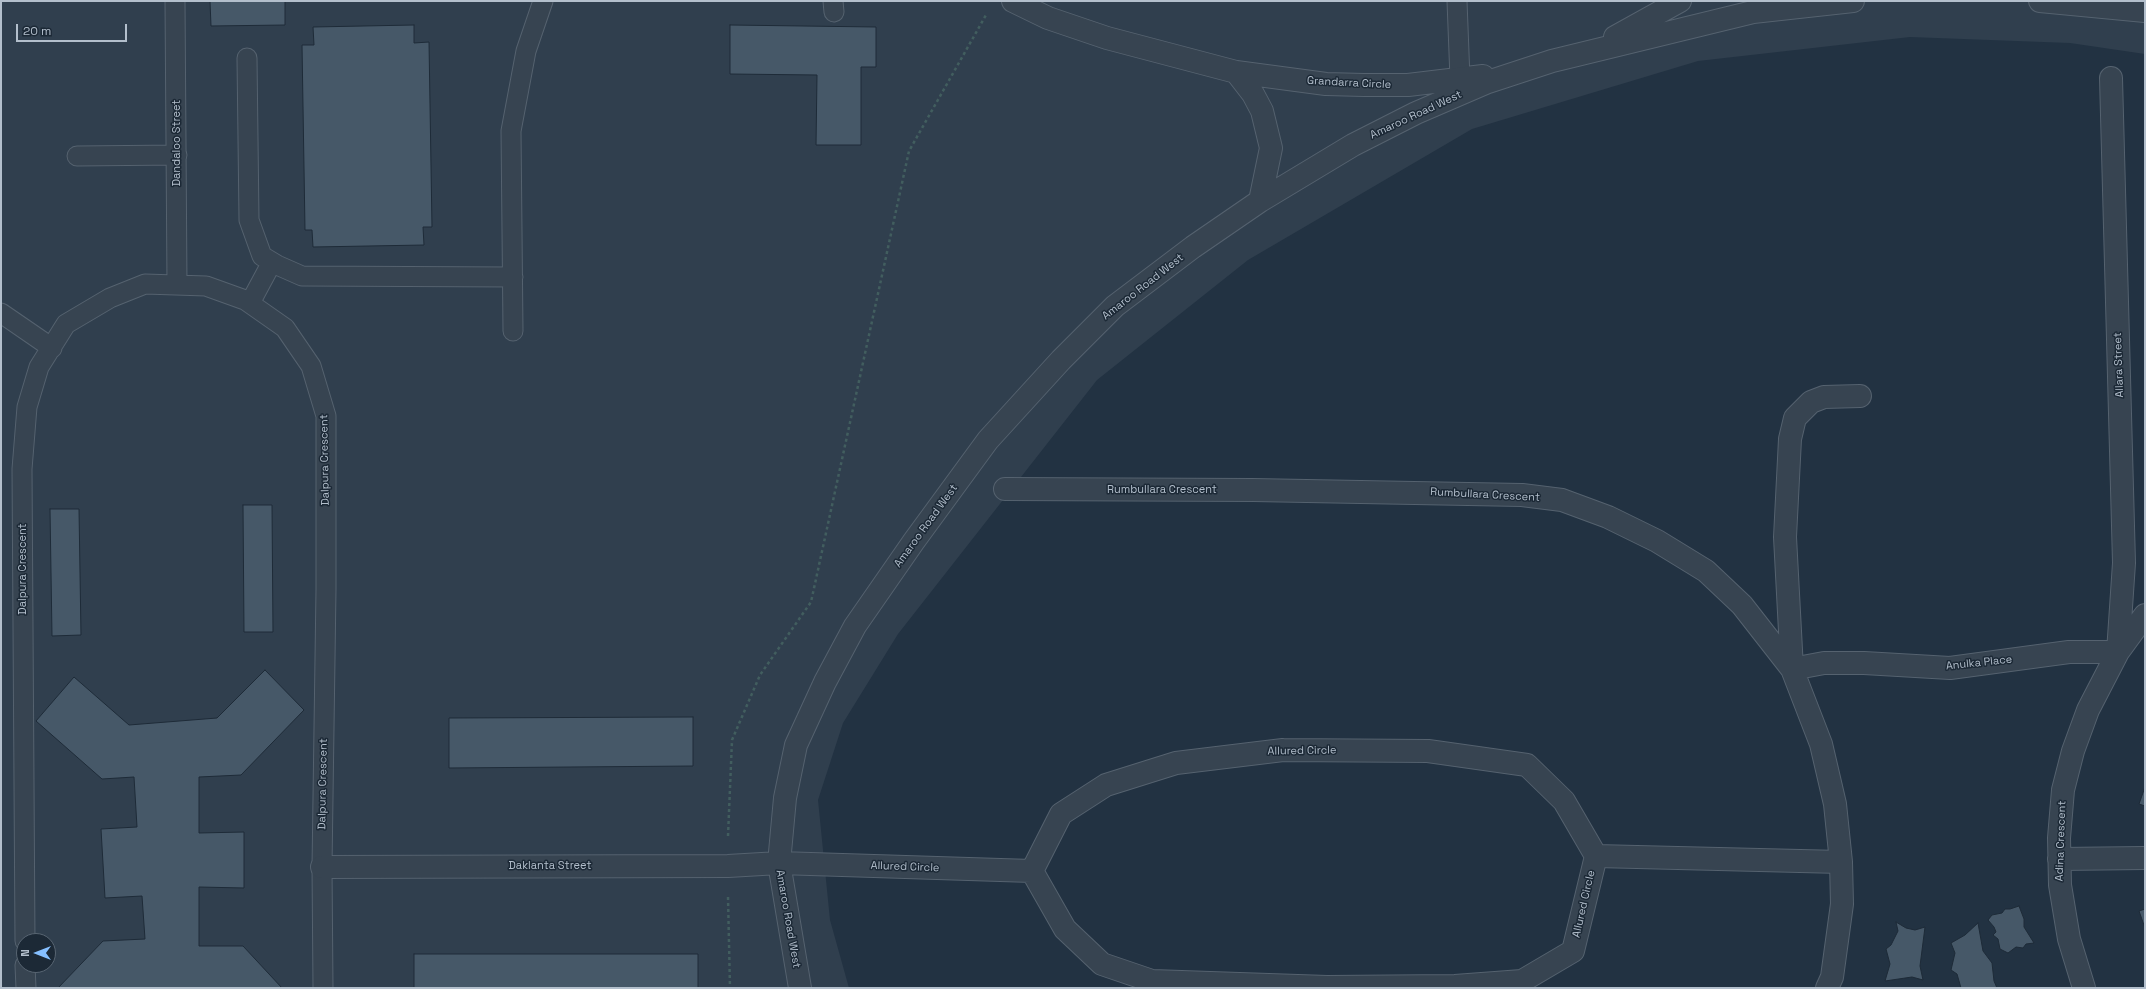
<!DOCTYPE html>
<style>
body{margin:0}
#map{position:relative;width:2146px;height:989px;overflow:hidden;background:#223242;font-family:"Space Grotesk",sans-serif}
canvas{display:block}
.frame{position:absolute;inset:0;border:2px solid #b3bfcc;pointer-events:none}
.north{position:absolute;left:16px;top:933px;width:40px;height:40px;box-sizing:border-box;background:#1c2936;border:1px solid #586572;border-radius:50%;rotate:270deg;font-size:11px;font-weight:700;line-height:16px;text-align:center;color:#b3bfcc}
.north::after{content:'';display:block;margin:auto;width:14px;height:18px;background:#85bfff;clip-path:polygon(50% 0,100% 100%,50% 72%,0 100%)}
.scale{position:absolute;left:16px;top:24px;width:111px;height:18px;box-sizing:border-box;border:2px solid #b3bfcc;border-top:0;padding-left:5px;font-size:12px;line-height:14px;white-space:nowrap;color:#b3bfcc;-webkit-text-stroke:3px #1c2936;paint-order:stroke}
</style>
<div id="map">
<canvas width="2146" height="989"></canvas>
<div class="frame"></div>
<div class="north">N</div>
<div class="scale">20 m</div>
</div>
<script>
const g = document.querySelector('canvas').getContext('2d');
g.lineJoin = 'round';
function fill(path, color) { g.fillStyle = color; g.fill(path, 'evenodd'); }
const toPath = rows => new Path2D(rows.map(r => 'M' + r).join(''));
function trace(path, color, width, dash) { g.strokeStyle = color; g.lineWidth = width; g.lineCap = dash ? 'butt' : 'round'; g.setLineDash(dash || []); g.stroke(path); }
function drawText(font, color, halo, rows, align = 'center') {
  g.font = font + ' "Space Grotesk",sans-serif'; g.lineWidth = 3; g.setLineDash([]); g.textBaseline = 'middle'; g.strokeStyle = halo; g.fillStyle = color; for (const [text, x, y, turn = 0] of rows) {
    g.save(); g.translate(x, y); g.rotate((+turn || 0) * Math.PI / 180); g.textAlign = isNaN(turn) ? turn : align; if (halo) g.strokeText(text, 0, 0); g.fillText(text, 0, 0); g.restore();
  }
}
fill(toPath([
 [1,1,2145,1,2145,54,2070,43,1910,37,1698,61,1472,129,1248,260,1097,380,898,634,843,723,818,800,830,920,849,988,1,988],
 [24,941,48,941,48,965,24,965]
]), '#303f4e');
const building = toPath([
 [210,1,285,1,285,25,211,26,210,1],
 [414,25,414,43,429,42,432,227,423,227,424,245,313,247,312,230,305,230,302,45,314,45,313,27,414,25],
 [730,25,876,27,876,67,861,67,861,145,816,145,817,75,730,74,730,25],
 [243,505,272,505,273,632,244,632,243,505],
 [50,509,79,509,81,635,52,636,50,509],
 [265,670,304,710,241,775,199,777,199,833,244,832,244,888,199,887,199,946,243,946,282,988,58,988,103,941,145,939,142,896,105,898,101,829,137,827,134,777,102,779,36,721,74,677,129,725,217,718,265,670],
 [693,717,693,766,449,768,449,718,693,717],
 [2145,787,2145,806,2139,804,2145,787],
 [2019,906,2024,919,2024,927,2034,943,2026,944,2023,948,2016,947,2008,953,2000,949,1998,939,1993,935,1996,932,1994,927,1988,920,1992,915,2002,913,2005,909,2010,909,2019,906],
 [2145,909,2145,928,2139,911,2145,909],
 [1896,922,1906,928,1915,930,1925,927,1920,966,1923,980,1912,977,1885,981,1890,964,1886,949,1891,945,1898,931,1896,922],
 [1978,923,1983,951,1992,963,1994,981,1997,988,1961,988,1957,974,1951,970,1955,953,1951,943,1965,935,1978,923],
 [414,954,698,954,698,988,414,988,414,954]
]);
fill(building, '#465868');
trace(building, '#1e2b38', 1);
const service = toPath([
 [175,1,177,285],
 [833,1,834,12],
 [1457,1,1460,79],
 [247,58,249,220,262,256,277,265,302,276,513,277],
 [77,156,177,155],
 [250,303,272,262],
 [1,313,52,348],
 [513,331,511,131,526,51,543,1],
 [25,941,22,469,27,407,39,367,66,324,110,298,145,284,206,286,245,300,285,328,311,366,326,416,326,589,322,867,323,988],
 [25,965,26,988]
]);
const minor = toPath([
 [1013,1,1048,18,1107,38,1236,72,1326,84,1364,85,1408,85,1483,76],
 [2040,1,2145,11],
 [1615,37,1680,1],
 [1236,72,1253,94,1262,111,1271,148,1260,201],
 [1860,396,1824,397,1811,402,1795,418,1790,439,1785,537,1792,669,1824,663,1864,663,1950,668,2069,652,2118,652,2124,563,2111,78],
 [1005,489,1253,490,1522,495,1562,500,1608,517,1657,541,1706,571,1742,605,1792,669,1821,744,1835,804,1841,862,1842,904,1832,977,1827,988],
 [1283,750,1428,751,1527,765,1564,801,1596,856,1573,951,1522,981,1455,986,1327,987,1152,981,1102,964,1065,929,1032,871,1061,814,1106,785,1176,763,1283,750],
 [1596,856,1841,862],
 [2059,859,2145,858],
 [322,867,728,866,779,863,1032,871],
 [800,988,779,863,785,798,796,745,825,682,855,626,914,541,988,440,1061,360,1115,306,1193,247,1260,201,1353,145,1416,113,1488,82,1552,61,1753,12,1853,1],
 [2084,988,2069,939,2060,885,2059,838,2063,790,2073,751,2088,710,2118,652,2145,615]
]);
trace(service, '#55626f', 21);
trace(minor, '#55626f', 24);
trace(toPath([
 [728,836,732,740,760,675,811,602,909,151,986,15],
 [728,897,730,988]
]), '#425e5f', 2.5, [3, 3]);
trace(service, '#374451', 19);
trace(minor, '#374451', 22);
drawText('11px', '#b3bfcc', '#1c2936', [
 ["Grandarra Circle",1349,83,3],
 ["Amaroo Road West",1416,115,-25],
 ["Dandaloo Street",177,143,-90],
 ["Amaroo Road West",1143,287,-38],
 ["Allara Street",2119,365,-92],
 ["Dalpura Crescent",325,460,-91],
 ["Rumbullara Crescent",1162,490],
 ["Rumbullara Crescent",1485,495,3],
 ["Amaroo Road West",926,526,-54],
 ["Dalpura Crescent",23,569,-90],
 ["Anulka Place",1979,663,-6],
 ["Allured Circle",1302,751,-1],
 ["Dalpura Crescent",323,784,-89],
 ["Adina Crescent",2061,841,-88],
 ["Daklanta Street",550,866],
 ["Allured Circle",905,867,2],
 ["Allured Circle",1584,904,-77],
 ["Amaroo Road West",788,919,80]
]);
</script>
